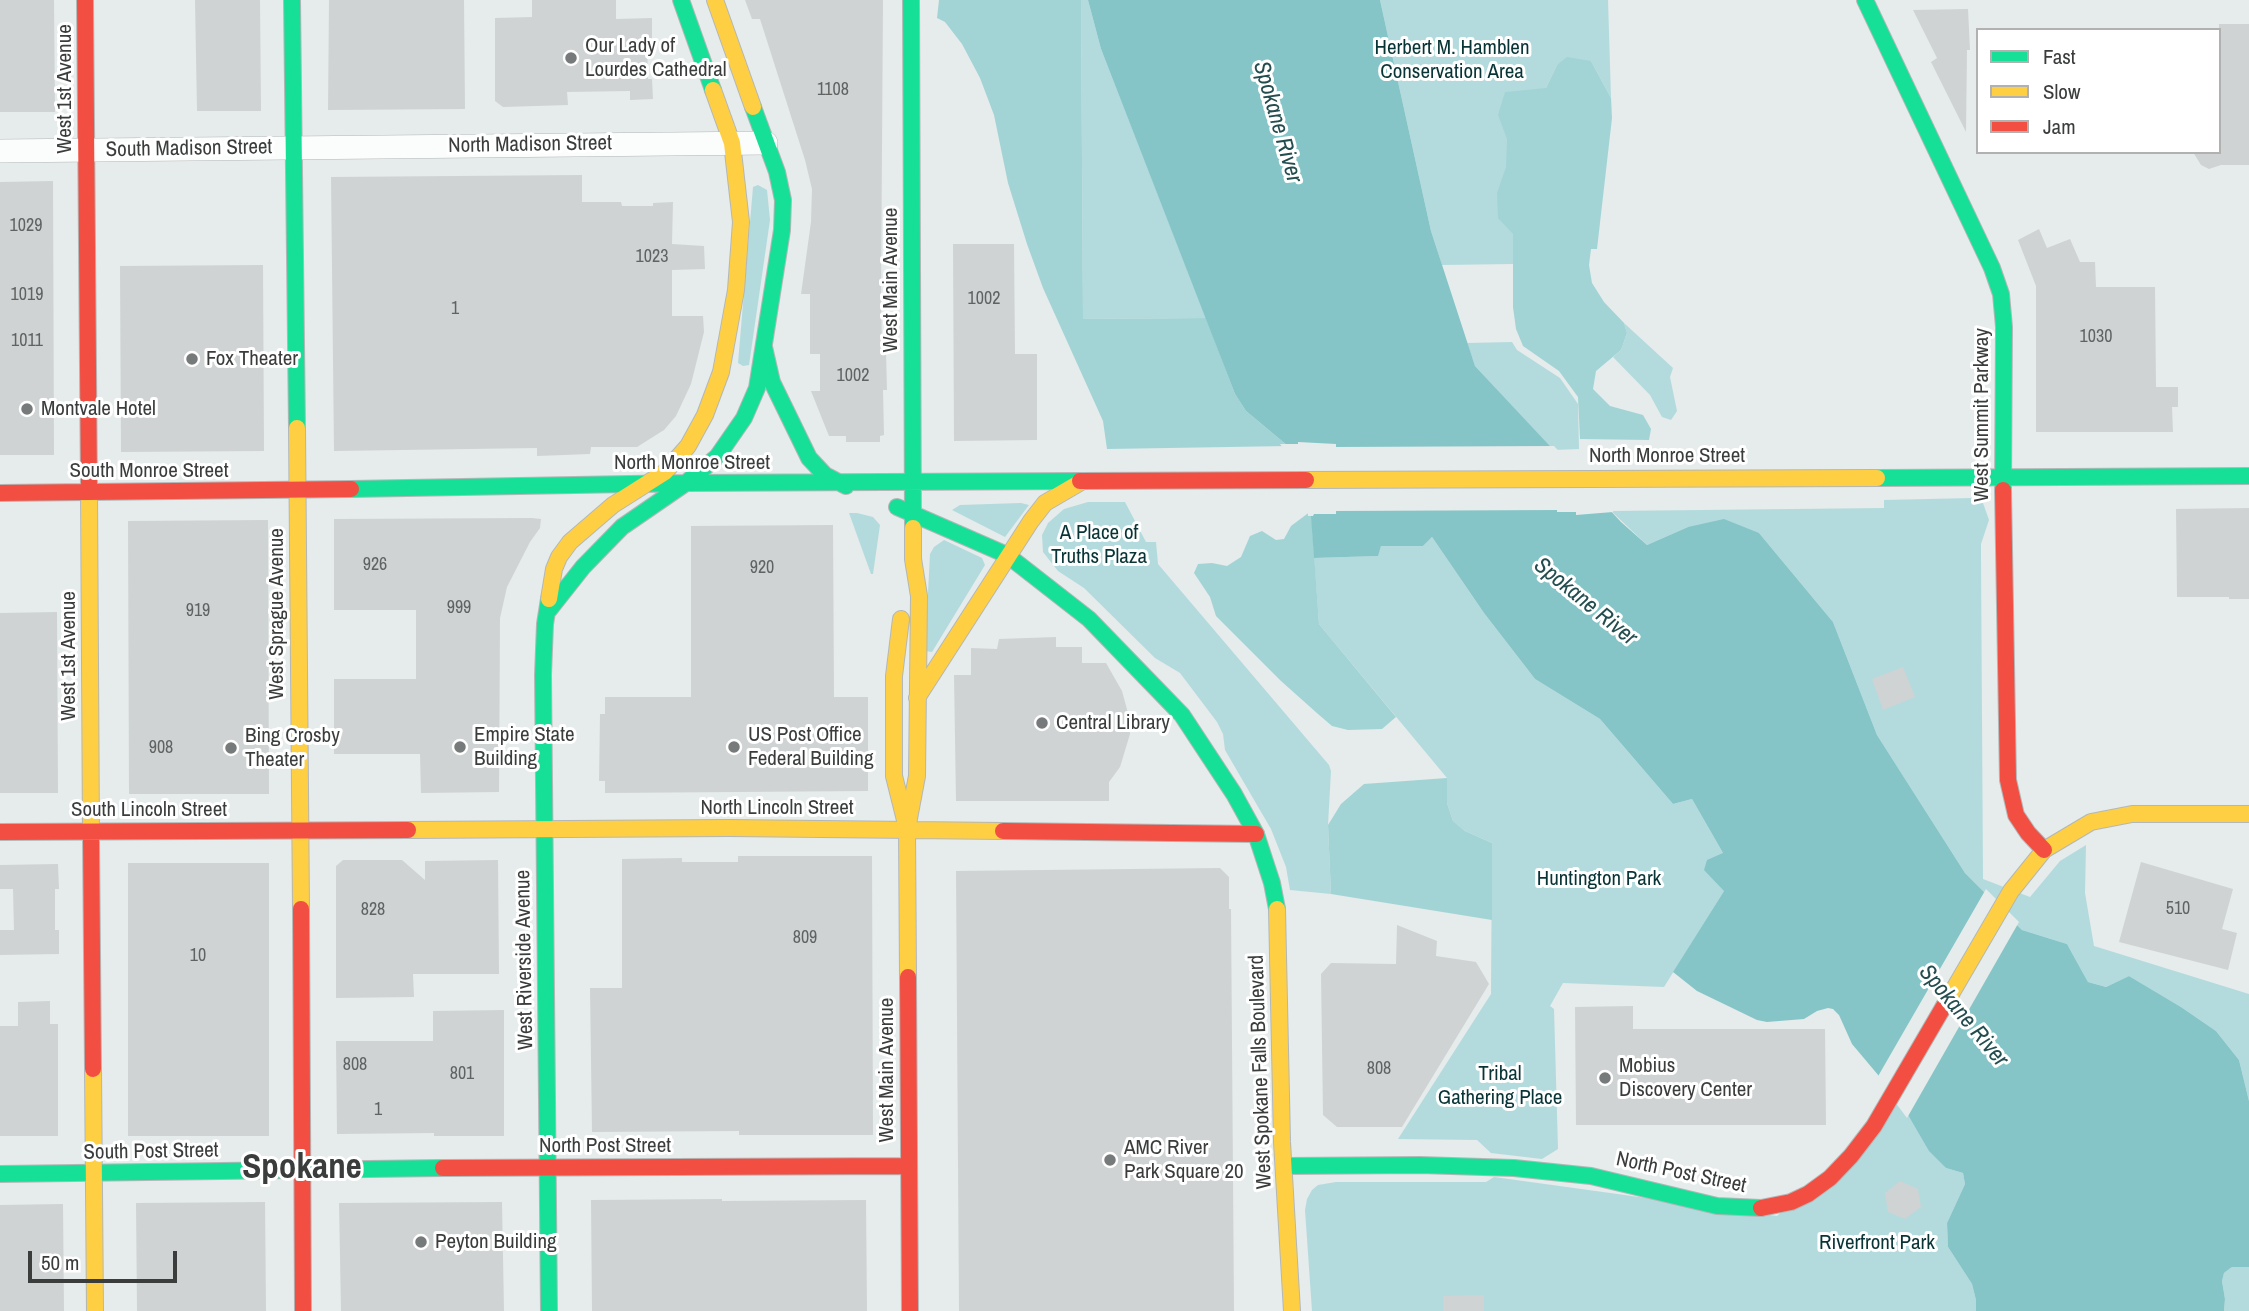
<!DOCTYPE html>
<style>
body{margin:0}
#map{position:relative;width:2249px;height:1311px;overflow:hidden;background:#e6ebeb;font-family:"Archivo Narrow",sans-serif}
canvas{display:block}
.legend{position:absolute;left:1976px;top:28px;width:245px;height:126px;box-sizing:border-box;background:#fff;border:2px solid #b1b1b1;margin:0;padding:9px 12px;list-style:none;font-size:21px;color:#3b3d3d}
.legend li{display:flex;align-items:center;gap:14px;height:35px}
.legend b{width:35px;border:2px solid #b1b1b1}
.scale{position:absolute;left:28px;top:1251px;width:149px;height:32px;box-sizing:border-box;border:4px solid #3b3d3d;border-top:0;padding-left:9px;font-size:21px;line-height:24px;white-space:nowrap;color:#3b3d3d;-webkit-text-stroke:5px #fff;paint-order:stroke}
</style>
<div id="map">
<canvas width="2249" height="1311"></canvas>
<ul class="legend">
<li><b style="height:9px;background:#16e098"></b>Fast</li>
<li><b style="height:9px;background:#ffcf43"></b>Slow</li>
<li><b style="height:9px;background:#f24e42"></b>Jam</li>
</ul>
<div class="scale">50 m</div>
</div>
<script>
const g = document.querySelector('canvas').getContext('2d');
g.lineJoin = 'round';
function fill(path, color) { g.fillStyle = color; g.fill(path, 'evenodd'); }
const toPath = rows => new Path2D(rows.map(r => 'M' + r).join(''));
function trace(path, color, width, dash) { g.strokeStyle = color; g.lineWidth = width; g.lineCap = dash ? 'butt' : 'round'; g.setLineDash(dash || []); g.stroke(path); }
function drawText(font, color, halo, rows, align = 'center') {
  g.font = font + ' "Archivo Narrow",sans-serif'; g.lineWidth = 6; g.setLineDash([]); g.textBaseline = 'middle'; g.strokeStyle = halo; g.fillStyle = color; for (const [text, x, y, turn = 0] of rows) {
    g.save(); g.translate(x, y); g.rotate((+turn || 0) * Math.PI / 180); g.textAlign = isNaN(turn) ? turn : align; if (halo) g.strokeText(text, 0, 0); g.fillText(text, 0, 0); g.restore();
  }
}
fill(toPath([
 [1081,0,1088,0,1101,49,1206,318,1083,319],
 [1380,0,1608,0,1611,98,1591,61,1557,65,1546,88,1513,234,1513,264,1442,265,1431,231],
 [758,185,767,190,770,220,749,365,743,366,738,363,753,187],
 [1624,323,1673,368,1670,377,1677,411,1671,420,1662,417,1650,395,1613,357,1621,350,1627,333],
 [1512,342,1517,350,1560,378,1578,404,1579,449,1553,450,1475,366,1467,343],
 [1972,498,1983,503,1989,520,1981,544,1981,559,1983,879,2030,897,2060,861,2086,845,2085,893,2094,946,2249,994,2249,1101,2239,1060,2216,1031,2181,1007,2129,976,2106,987,2088,982,2067,944,2022,930,1965,873,1877,735,1833,622,1759,533,1688,527,1647,545,1611,511,1884,508,1884,500],
 [1088,502,1125,502,1146,542,1156,542,1158,564,1329,765,1331,771,1328,825,1331,894,1290,890,1286,867,1271,829,1225,750,1223,734,1217,722,1180,673,1155,658,1084,588,1058,571,1043,552,1042,535,1048,523,1064,509],
 [1021,503,1029,505,1005,537,952,510,960,505],
 [849,513,857,513,873,517,880,525,873,574,871,574],
 [1432,537,1484,613,1535,679,1600,719,1673,804,1692,799,1723,853,1724,891,1664,987,1563,983,1550,1006,1554,1009,1558,1149,1542,1159,1491,1153,1477,1140,1398,1139,1491,994,1492,843,1465,831,1453,821,1447,803,1447,778,1319,624,1314,558,1377,556,1381,546,1423,546],
 [944,540,982,558,985,565,932,652,925,651,930,554,934,547],
 [1900,1101,1946,1168,1963,1173,1965,1184,1947,1223,1948,1247,1972,1284,1976,1300,1976,1311,1312,1311,1305,1210,1307,1199,1312,1190,1318,1185,1336,1182,1486,1182,1494,1177,1777,1216],
 [2239,1266,2249,1267,2249,1311,2224,1311,2225,1299,2222,1281,2224,1273,2232,1267]
]), '#b3dbdd');
fill(toPath([
 [939,0,1081,0,1083,319,1206,318,1235,394,1246,411,1288,446,1107,449,1103,421,1043,288,1027,244,1008,183,994,115,980,78,962,44,945,22,937,18],
 [1567,57,1591,61,1611,98,1612,118,1597,249,1591,249,1589,265,1592,283,1604,302,1624,323,1627,333,1621,350,1596,371,1593,389,1610,406,1643,415,1651,429,1649,440,1580,439,1578,397,1559,371,1523,346,1516,329,1513,307,1513,234,1498,218,1497,193,1506,167,1507,139,1498,115,1505,92,1546,88,1557,65],
 [1311,511,1319,624,1396,717,1382,729,1348,730,1332,726,1318,714,1281,681,1216,616,1210,597,1194,573,1198,564,1212,563,1227,566,1241,557,1250,536,1262,531,1276,540,1284,539,1291,526],
 [1447,778,1447,803,1453,821,1465,831,1492,843,1492,920,1331,894,1328,825,1341,804,1364,784]
]), '#a2d4d6');
fill(toPath([
 [1088,0,1380,0,1431,231,1475,366,1621,522,1647,545,1688,527,1724,519,1759,533,1833,622,1877,735,1965,873,2022,930,2067,944,2088,982,2106,987,2129,976,2181,1007,2216,1031,2239,1060,2249,1101,2249,1267,2232,1267,2224,1273,2222,1281,2225,1299,2224,1311,1976,1311,1976,1300,1972,1284,1948,1247,1947,1223,1965,1184,1963,1173,1946,1168,1929,1151,1900,1101,1852,1044,1839,1015,1833,1009,1828,1008,1817,1011,1804,1019,1767,1022,1757,1020,1697,991,1673,972,1724,891,1704,870,1707,860,1723,853,1692,799,1673,804,1600,719,1535,679,1484,613,1432,537,1423,546,1381,546,1378,556,1314,558,1309,490,1288,446,1246,411,1235,394,1101,49]
]), '#86c5c7');
fill(toPath([
 [1298,442,1336,444,1336,447,1554,446,1614,509,1613,512,1576,515,1576,512,1557,512,1557,510,1336,511,1336,514,1314,514,1313,516,1308,516,1306,490,1293,460,1280,444,1298,444],
 [1986,889,2019,922,1907,1118,1877,1078]
]), '#e6ebeb');
fill(toPath([
 [0,0,54,0,55,112,0,112],
 [195,0,260,0,261,111,197,111],
 [329,0,464,0,465,109,328,110],
 [532,0,616,0,616,19,652,18,652,38,647,38,648,79,652,79,653,99,630,100,630,91,567,92,568,105,503,107,495,101,495,18,532,17],
 [745,0,883,0,881,294,882,352,886,352,887,390,883,390,884,435,880,436,880,442,846,442,846,436,829,436,811,391,820,391,820,354,810,354,810,294,801,294,811,222,812,189,805,160,760,19,752,19],
 [1968,9,1970,50,1967,50,1966,132,1931,62,1937,58,1913,10],
 [2219,24,2249,24,2249,165,2221,165,2209,169,2201,165,2193,152,2219,152],
 [582,175,582,202,621,202,622,206,653,206,653,203,673,202,672,244,704,246,705,269,672,270,672,316,703,316,704,332,691,384,676,416,664,430,637,447,591,447,590,454,537,456,537,448,334,451,331,177],
 [53,181,54,455,0,455,0,182],
 [2039,229,2047,248,2070,239,2080,262,2095,262,2096,287,2155,287,2156,387,2178,387,2178,407,2172,407,2173,432,2036,432,2036,286,2018,240],
 [953,244,1014,244,1015,354,1037,354,1037,440,954,441],
 [263,265,264,451,121,452,120,266],
 [2249,508,2249,599,2229,599,2229,597,2177,597,2176,509],
 [532,518,541,519,540,528,530,542,507,587,500,618,499,792,421,793,420,754,334,754,334,679,416,679,416,610,334,610,334,519],
 [268,520,269,794,129,794,128,521],
 [833,525,834,697,868,697,868,791,605,793,605,781,599,781,600,714,605,714,605,697,691,697,691,526],
 [57,612,58,793,0,793,0,613],
 [1056,637,1056,647,1082,647,1082,663,1106,663,1122,691,1128,713,1130,734,1120,767,1109,782,1109,801,956,801,954,675,971,675,971,648,997,649,999,639],
 [1903,667,1915,697,1883,710,1872,679],
 [738,856,872,856,873,1135,739,1135,739,1131,592,1132,590,988,622,988,622,859,682,858,682,862,738,862],
 [343,860,402,860,425,880,425,861,498,860,499,974,413,974,414,997,336,998,336,866],
 [2141,862,2233,889,2222,929,2237,933,2228,970,2119,942],
 [128,863,269,863,269,1136,128,1136],
 [58,864,59,889,55,889,55,930,59,930,59,954,0,955,0,930,14,930,13,889,0,889,0,865],
 [1220,868,1229,877,1229,909,1231,909,1234,1311,959,1311,956,871],
 [1397,925,1437,941,1436,956,1476,962,1489,984,1402,1127,1337,1127,1323,1115,1321,974,1331,963,1396,964],
 [50,1001,50,1024,58,1024,58,1136,0,1136,0,1026,18,1026,18,1002],
 [1633,1006,1633,1029,1825,1029,1826,1125,1576,1125,1575,1007],
 [504,1010,504,1136,434,1136,434,1133,337,1134,336,1041,433,1041,433,1011],
 [1900,1181,1918,1189,1921,1207,1905,1219,1888,1212,1885,1193],
 [722,1199,722,1201,866,1200,867,1311,592,1311,591,1200],
 [265,1202,266,1311,137,1311,136,1203],
 [502,1202,504,1311,341,1311,339,1203],
 [63,1204,64,1311,0,1311,0,1205],
 [1484,1295,1484,1311,1443,1311,1443,1296]
]), '#cfd3d3');
const street = toPath([
 [0,151,766,143]
]);
const fast = toPath([
 [292,0,297,428],
 [681,0,713,90],
 [911,0,913,528],
 [1865,0,1992,268,2001,294,2004,327,2003,490],
 [764,347,772,382,809,458,825,475,846,486],
 [1877,478,2249,476],
 [351,489,686,483,1080,481],
 [897,507,1007,555,1089,619,1182,715,1234,794,1256,834,1272,883,1277,909],
 [549,610,583,567,622,527,686,483,717,457,744,418,757,388,782,230,783,200,777,172,753,107],
 [1284,1166,1420,1165,1514,1168,1591,1176,1717,1206,1761,1208],
 [0,1174,443,1168],
 [549,1311,543,675,545,624,549,599]
]);
const slow = toPath([
 [715,0,753,107],
 [297,428,301,909],
 [1306,480,1877,478],
 [89,489,91,837],
 [549,599,554,569,559,557,570,542,613,505,665,472,688,446,705,415,721,372,736,290,741,222,732,143,713,90],
 [901,619,894,676,894,776,905,820],
 [917,698,1031,521,1045,503,1081,482],
 [408,830,729,828,1003,831],
 [1277,909,1282,1142,1292,1311],
 [908,977,907,829,917,776,919,596,913,559,913,528],
 [1944,1006,2011,891,2044,850,2091,822,2132,814,2249,814],
 [93,1069,95,1311]
]);
const jam = toPath([
 [85,0,89,489],
 [1080,481,1306,480],
 [2003,490,2008,780,2016,815,2028,833,2044,850],
 [0,493,351,489],
 [1003,831,1256,834],
 [0,832,408,830],
 [91,837,93,1069],
 [301,909,303,1311],
 [908,977,910,1311],
 [443,1168,909,1166],
 [1761,1208,1791,1202,1808,1194,1830,1178,1851,1156,1874,1126,1944,1006]
]);
trace(street, '#b3b7b7', 24);
trace(fast, '#b3b7b7', 18);
trace(slow, '#b3b7b7', 18);
trace(jam, '#b3b7b7', 18);
trace(street, '#fbfcfc', 23);
trace(fast, '#16e098', 16);
trace(slow, '#ffcf43', 16);
trace(jam, '#f24e42', 16);
for (const [x, y, r, color] of [
 [571,58,7,"#777a7a"],
 [192,359,7,"#777a7a"],
 [27,409,7,"#777a7a"],
 [1042,723,7,"#777a7a"],
 [460,747,7,"#777a7a"],
 [734,747,7,"#777a7a"],
 [231,748,7,"#777a7a"],
 [1605,1078,7,"#777a7a"],
 [1110,1160,7,"#777a7a"],
 [421,1242,7,"#777a7a"]
]) { const dot = new Path2D(); dot.arc(x, y, r, 0, 2 * Math.PI); g.fillStyle = color; g.fill(dot); trace(dot, '#fff', 2.5); }
drawText('18px', '#616363', null, [
 ["1108",833,90],
 ["1029",26,226],
 ["1023",652,257],
 ["1019",27,295],
 ["1002",984,299],
 ["1",455,309],
 ["1030",2096,337],
 ["1011",27,341],
 ["1002",853,376],
 ["926",375,565],
 ["920",762,568],
 ["999",459,608],
 ["919",198,611],
 ["908",161,748],
 ["510",2178,909],
 ["828",373,910],
 ["809",805,938],
 ["10",198,956],
 ["808",355,1065],
 ["808",1379,1069],
 ["801",462,1074],
 ["1",378,1110]
]);
drawText('21px', '#3b3d3d', '#fff', [
 ["Our Lady of",585,46],
 ["Lourdes Cathedral",585,70],
 ["Fox Theater",206,359],
 ["Montvale Hotel",41,409],
 ["Central Library",1056,723],
 ["Empire State",474,735],
 ["Building",474,759],
 ["US Post Office",748,735],
 ["Federal Building",748,759],
 ["Bing Crosby",245,736],
 ["Theater",245,760],
 ["Mobius",1619,1066],
 ["Discovery Center",1619,1090],
 ["AMC River",1124,1148],
 ["Park Square 20",1124,1172],
 ["Peyton Building",435,1242]
], 'left');
drawText('21px', '#083436', '#fff', [
 ["Herbert M. Hamblen",1452,48],
 ["Conservation Area",1452,72],
 ["A Place of",1099,533],
 ["Truths Plaza",1099,557],
 ["Huntington Park",1599,879],
 ["Tribal",1500,1074],
 ["Gathering Place",1500,1098],
 ["Riverfront Park",1877,1243]
]);
drawText('21px', '#3b3d3d', '#fff', [
 ["West 1st Avenue",65,89,-90],
 ["North Madison Street",530,145,-1],
 ["South Madison Street",189,149,-1],
 ["West Main Avenue",891,280,-90],
 ["West Summit Parkway",1982,415,-90],
 ["North Monroe Street",1667,456],
 ["North Monroe Street",692,463],
 ["South Monroe Street",149,471],
 ["West Sprague Avenue",277,614,-90],
 ["West 1st Avenue",69,656,-90],
 ["North Lincoln Street",777,808],
 ["South Lincoln Street",149,810],
 ["West Riverside Avenue",525,960,-91],
 ["West Main Avenue",887,1070,-90],
 ["West Spokane Falls Boulevard",1261,1072,-92],
 ["North Post Street",605,1146],
 ["South Post Street",151,1152,-1],
 ["North Post Street",1681,1173,12]
]);
drawText('italic 23px', '#244d4f', '#fff', [
 ["Spokane River",1277,122,74],
 ["Spokane River",1585,602,39],
 ["Spokane River",1963,1016,50]
]);
drawText('bold 35px', '#3b3d3d', '#fff', [
 ["Spokane",302,1169]
]);
</script>
